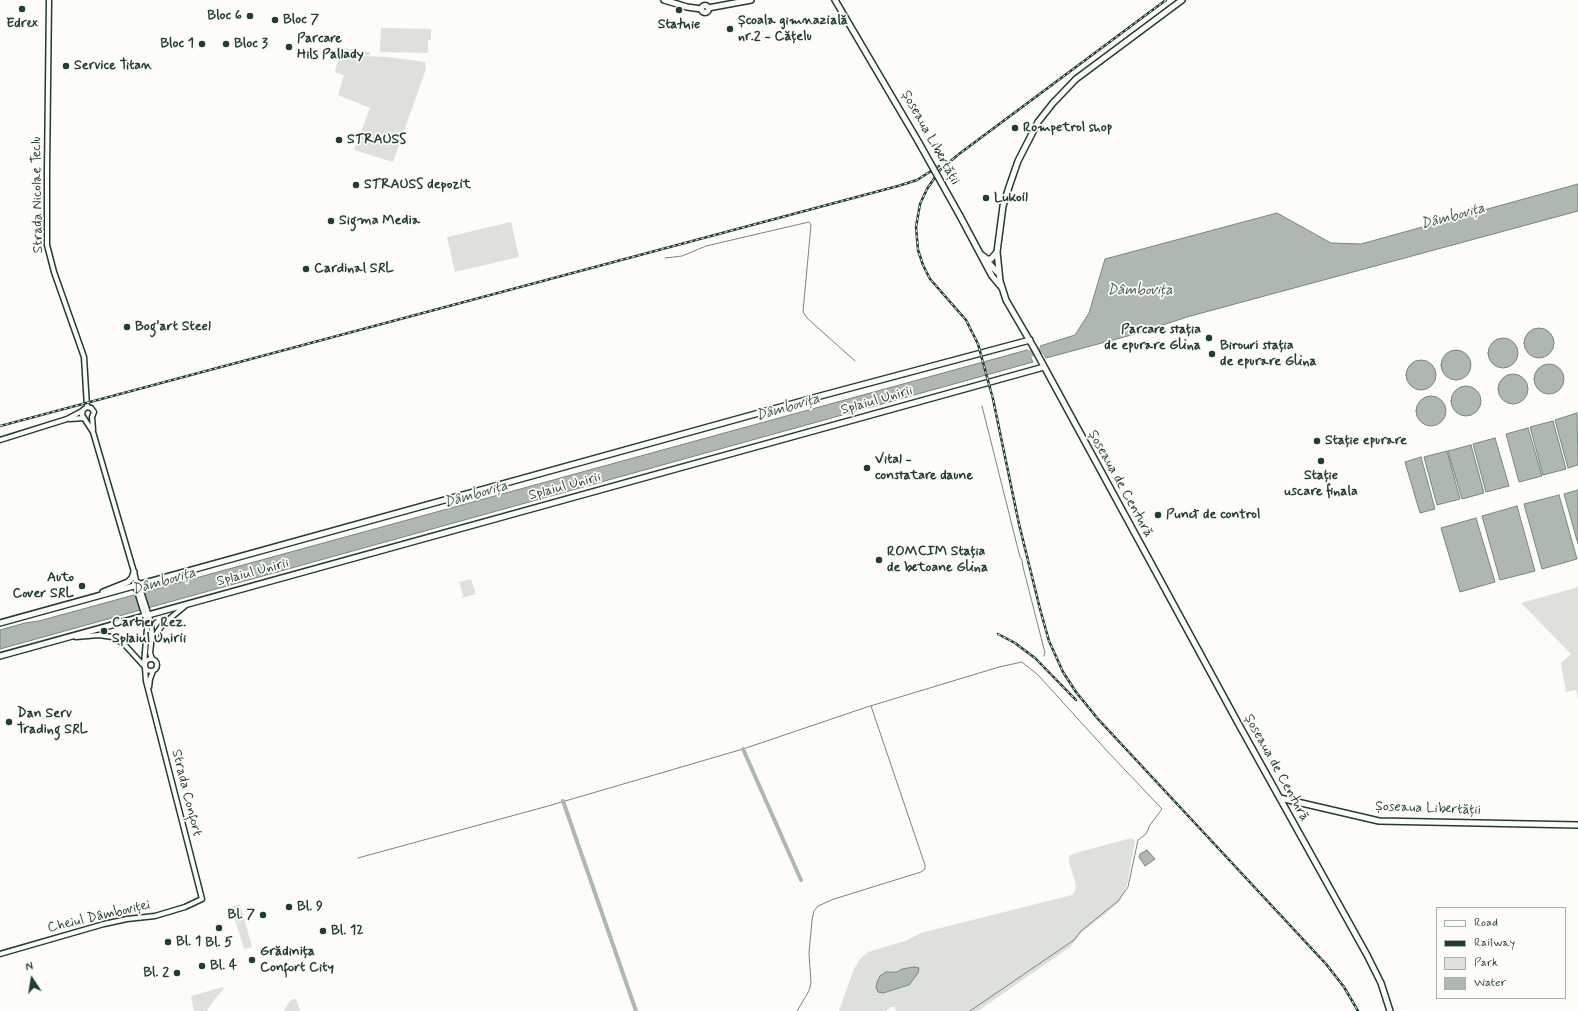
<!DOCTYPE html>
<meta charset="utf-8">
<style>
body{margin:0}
#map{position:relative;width:1578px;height:1011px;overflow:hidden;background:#fdfcf7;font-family:Mynerve,sans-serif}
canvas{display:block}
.legend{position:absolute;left:1436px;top:907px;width:130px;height:92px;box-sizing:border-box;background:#fdfcf7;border:1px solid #a4b0a9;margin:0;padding:5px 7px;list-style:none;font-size:12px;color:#1f3d34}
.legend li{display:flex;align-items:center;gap:8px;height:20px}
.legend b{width:20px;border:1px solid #a4b0a9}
.north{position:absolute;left:12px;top:959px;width:40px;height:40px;-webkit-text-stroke:3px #fdfcf7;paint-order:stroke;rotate:348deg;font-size:11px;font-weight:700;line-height:16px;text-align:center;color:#1f3d34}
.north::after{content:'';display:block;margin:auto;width:14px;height:18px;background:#1f3d34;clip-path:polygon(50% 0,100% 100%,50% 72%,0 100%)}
</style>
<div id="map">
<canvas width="1578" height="1011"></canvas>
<ul class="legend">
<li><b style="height:5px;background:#fdfcf7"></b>Road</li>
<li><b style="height:5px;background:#1f3d34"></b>Railway</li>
<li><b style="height:11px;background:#dde0db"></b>Park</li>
<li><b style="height:11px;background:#aeb8b1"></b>Water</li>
</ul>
<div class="north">N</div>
</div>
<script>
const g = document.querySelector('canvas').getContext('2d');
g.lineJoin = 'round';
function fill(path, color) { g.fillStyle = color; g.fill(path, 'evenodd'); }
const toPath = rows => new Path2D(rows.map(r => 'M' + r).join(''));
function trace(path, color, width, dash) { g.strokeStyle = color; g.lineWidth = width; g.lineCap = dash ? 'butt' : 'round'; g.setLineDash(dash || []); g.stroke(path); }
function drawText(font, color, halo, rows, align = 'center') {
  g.font = font + ' Mynerve,sans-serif'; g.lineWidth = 3.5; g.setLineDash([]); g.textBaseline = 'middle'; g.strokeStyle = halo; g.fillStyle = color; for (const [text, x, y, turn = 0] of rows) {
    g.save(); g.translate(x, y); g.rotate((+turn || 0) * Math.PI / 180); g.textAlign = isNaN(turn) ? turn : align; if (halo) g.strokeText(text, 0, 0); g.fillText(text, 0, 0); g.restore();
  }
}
fill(toPath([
 [381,28,431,29,431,40,428,40,428,53,380,52],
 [343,48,370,52,370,55,342,53],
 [339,55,388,57,425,62,426,69,393,162,354,150,370,108,338,95,344,75,335,72],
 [511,222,519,257,455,272,447,237],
 [471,579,476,594,462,598,463,595,459,582],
 [1578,587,1578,698,1576,690,1566,692,1561,663,1571,654,1521,603],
 [1132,838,1135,841,1127,885,1120,901,1104,915,1082,932,1070,947,978,1011,896,1011,895,1007,891,1007,886,1011,839,1011,854,969,860,959,868,952,905,941,921,933,1072,895,1075,891,1076,885,1069,862,1069,856,1079,852],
 [914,967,905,987,883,993,889,971,897,972,902,969],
 [240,904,252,947,244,949,231,907],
 [223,987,224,989,214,1000,207,1011,194,1011,191,996],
 [296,999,300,1011,284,1011,288,1004,291,1000]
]), '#dde0db');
const water = toPath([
 [1578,184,1578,211,1187,317,1139,333,1046,358,1040,346,1075,335,1089,313,1105,259,1277,213,1331,243,1361,244,1578,184],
 '1524 343a15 15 0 1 1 30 0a15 15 0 1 1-30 0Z',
 '1488 353a15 15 0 1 1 30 0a15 15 0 1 1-30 0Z',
 [1027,350,1033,362,0,649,0,630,25,623,39,621,1027,350],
 '1441 365a15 15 0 1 1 30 0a15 15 0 1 1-30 0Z',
 '1406 375a15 15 0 1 1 30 0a15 15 0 1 1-30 0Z',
 '1534 379a15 15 0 1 1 30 0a15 15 0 1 1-30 0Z',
 '1498 389a15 15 0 1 1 30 0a15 15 0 1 1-30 0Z',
 '1451 401a15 15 0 1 1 30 0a15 15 0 1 1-30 0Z',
 '1416 411a15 15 0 1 1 30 0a15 15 0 1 1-30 0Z',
 [1577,413,1578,465,1568,468,1555,420,1577,413],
 [1553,421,1566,469,1543,475,1530,427,1553,421],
 [1528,428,1542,476,1519,482,1506,434,1528,428],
 [1495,438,1509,486,1486,492,1473,444,1495,438],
 [1471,445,1484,493,1462,499,1448,451,1471,445],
 [1447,451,1460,499,1437,505,1424,457,1447,451],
 [1421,457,1435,509,1420,513,1405,462,1421,457],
 [1578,490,1578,544,1564,494,1578,490],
 [1559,495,1577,559,1542,569,1524,504,1559,495],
 [1517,506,1535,571,1500,580,1482,516,1517,506],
 [1476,518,1495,582,1460,592,1441,528,1476,518],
 [1147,850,1155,859,1145,866,1139,857,1140,854,1147,850],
 [914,967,919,968,918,973,909,985,883,993,878,992,876,987,877,982,880,976,886,972,897,972,902,969,914,967]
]);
fill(water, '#aeb8b1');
trace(water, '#75877f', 1);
trace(toPath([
 [665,258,682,256,706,246,809,222,811,225,803,312,807,318,855,361],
 [982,406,1020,557,1022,560,1023,567,1044,649,1045,653,1044,656],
 [358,858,548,806,743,749,867,707,999,667,1022,662,1038,675,1108,752,1162,809,1150,825,1146,834,1138,840,1128,887,1118,901,1081,931,1074,940,970,1011],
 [797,1011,809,991,811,983,809,953,812,920,814,911,818,906,834,899,921,872,925,869,925,865,871,706]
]), '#75877f', 1);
trace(toPath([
 [743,749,801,880],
 [563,801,636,1011]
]), '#aeb8b1', 4);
trace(toPath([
 [1021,356,1050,348]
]), '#aeb8b1', 7);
const minor = toPath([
 [49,0,47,171,47,245,54,272,84,357,87,407],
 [87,407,83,410,82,415,93,432,134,572,136,580,135,585,146,620,147,629,144,664],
 [87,407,91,408,94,412,92,417,93,430],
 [70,419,84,418],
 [0,440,67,419,82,411],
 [138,582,151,622,152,635,150,653,152,659],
 [76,637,99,635,112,637,124,644,145,667],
 [152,640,163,624,185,606],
 '145 665a6 6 0 1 1 12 0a6 6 0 1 1-12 0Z',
 [149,687,150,679,153,671],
 [0,954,104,924,127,919,155,916,185,907,202,899,146,681,145,668]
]);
const major = toPath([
 [664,0,687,7,701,9],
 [835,0,918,141],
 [1182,0,1076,79,1053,103,1038,122,1018,161,1009,187,1003,206,997,252,1000,281,1006,300,1034,348,1238,723,1367,955,1381,983,1390,1011],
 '701.5 9a3.5 3.5 0 1 1 7 0a3.5 3.5 0 1 1-7 0Z',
 [708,8,751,0],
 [960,216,992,276,1002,288],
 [982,255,987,259,991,259,997,252],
 [986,260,999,274],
 [103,592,128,582,132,578,134,572],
 [0,623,824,395,1030,340],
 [0,656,1044,367],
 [1280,798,1379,821,1578,825]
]);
trace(minor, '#1f3d34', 7);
trace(major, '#1f3d34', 8);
trace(minor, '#fdfcf7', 4);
trace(major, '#fdfcf7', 5);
const rail = toPath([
 [1166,0,959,154,940,170,927,189,920,204,916,227,918,250,923,265,930,279,966,320,978,344,993,399,1019,524,1040,609,1049,641,1063,672,1076,692,1098,719,1326,964,1344,987,1358,1011],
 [0,426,898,186,917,180,939,166],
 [998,634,1015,643,1035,658,1076,700]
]);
trace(rail, '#1f3d34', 2.5);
trace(rail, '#fdfcf7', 1, [3]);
const majorBridge = toPath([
 [918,141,960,216]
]);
trace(majorBridge, '#1f3d34', 8, []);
trace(majorBridge, '#fdfcf7', 5);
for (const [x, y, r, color] of [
 [22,9,4,"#1f3d34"],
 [679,10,4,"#1f3d34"],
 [250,16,4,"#1f3d34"],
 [275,20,4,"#1f3d34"],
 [730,29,4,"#1f3d34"],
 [202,44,4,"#1f3d34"],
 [226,44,4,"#1f3d34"],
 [289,47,4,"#1f3d34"],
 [66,66,4,"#1f3d34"],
 [1015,128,4,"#1f3d34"],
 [339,140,4,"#1f3d34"],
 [356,185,4,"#1f3d34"],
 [986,198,4,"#1f3d34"],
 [331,221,4,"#1f3d34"],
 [306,269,4,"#1f3d34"],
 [127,327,4,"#1f3d34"],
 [1209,338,4,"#1f3d34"],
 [1212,354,4,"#1f3d34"],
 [1317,441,4,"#1f3d34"],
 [1321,461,4,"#1f3d34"],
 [867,468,4,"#1f3d34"],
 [1158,515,4,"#1f3d34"],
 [879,560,4,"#1f3d34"],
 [82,586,4,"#1f3d34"],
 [104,631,4,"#1f3d34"],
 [9,722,4,"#1f3d34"],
 [289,907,4,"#1f3d34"],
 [263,915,4,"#1f3d34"],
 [219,928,4,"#1f3d34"],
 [323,931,4,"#1f3d34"],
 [168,942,4,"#1f3d34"],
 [252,960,4,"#1f3d34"],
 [202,966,4,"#1f3d34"],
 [177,973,4,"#1f3d34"]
]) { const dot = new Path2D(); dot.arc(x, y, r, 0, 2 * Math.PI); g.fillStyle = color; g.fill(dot); trace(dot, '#fdfcf7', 1.5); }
drawText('bold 14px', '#1f3d34', '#fdfcf7', [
 ["Bloc 6",242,16,"right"],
 ["Bloc 7",283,20],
 ["Școala gimnazială",738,21],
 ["nr.2 - Cățelu",738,37],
 ["Edrex",22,24,"center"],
 ["Statuie",679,25,"center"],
 ["Parcare",297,39],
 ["Hils Pallady",297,55],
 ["Bloc 1",194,44,"right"],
 ["Bloc 3",234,44],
 ["Service Titan",74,66],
 ["Rompetrol shop",1023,128],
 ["STRAUSS",347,140],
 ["STRAUSS depozit",364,185],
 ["Lukoil",994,198],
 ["Sigma Media",339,221],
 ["Cardinal SRL",314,269],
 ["Bog'art Steel",135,327],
 ["Parcare stația",1201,330,"right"],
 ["de epurare Glina",1201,346,"right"],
 ["Birouri stația",1220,346],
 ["de epurare Glina",1220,362],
 ["Stație epurare",1325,441],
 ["Vital -",875,460],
 ["constatare daune",875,476],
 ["Stație",1321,476,"center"],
 ["uscare finala",1321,492,"center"],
 ["Punct de control",1166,515],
 ["ROMCIM Stația",887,552],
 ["de betoane Glina",887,568],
 ["Auto",74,578,"right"],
 ["Cover SRL",74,594,"right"],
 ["Cartier Rez.",112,623],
 ["Splaiul Unirii",112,639],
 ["Dan Serv",17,714],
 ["Trading SRL",17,730],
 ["Bl. 9",297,907],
 ["Bl. 7",255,915,"right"],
 ["Bl. 12",331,931],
 ["Bl. 1",176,942],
 ["Bl. 5",219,943,"center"],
 ["Grădinița",260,952],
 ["Confort City",260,968],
 ["Bl. 4",210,966],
 ["Bl. 2",169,973,"right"]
], 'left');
drawText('14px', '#1f3d34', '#fdfcf7', [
 ["Șoseaua Libertății",930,138,61],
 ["Strada Nicolae Teclu",38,195,-91],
 ["Splaiul Unirii",877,401,-16],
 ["Șoseaua de Centură",1120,484,61],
 ["Splaiul Unirii",565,487,-15],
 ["Splaiul Unirii",253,573,-15],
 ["Șoseaua de Centură",1276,768,61],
 ["Strada Confort",186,793,76],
 ["Șoseaua Libertății",1428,809,2],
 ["Cheiul Dâmboviței",99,917,-13]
]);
drawText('italic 15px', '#435c53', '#fdfcf7', [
 ["Dâmbovița",1453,217,-15],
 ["Dâmbovița",1140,291],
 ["Dâmbovița",788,408,-16],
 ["Dâmbovița",476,495,-16],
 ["Dâmbovița",164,582,-16]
]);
</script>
